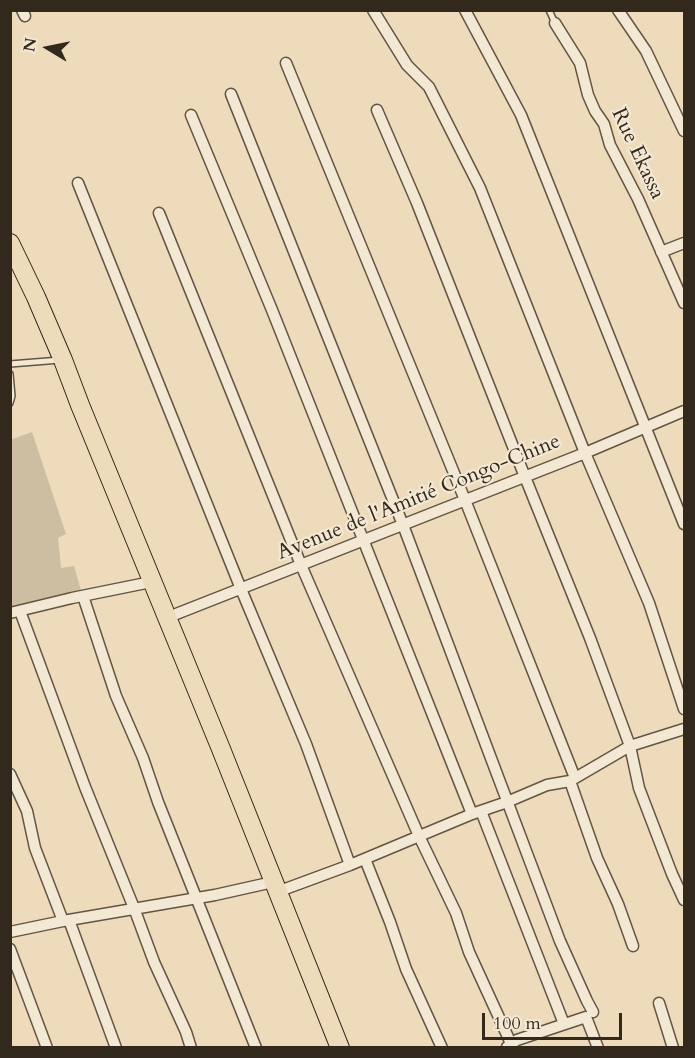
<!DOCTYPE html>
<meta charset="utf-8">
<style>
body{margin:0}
#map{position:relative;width:695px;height:1058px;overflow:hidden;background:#eddbbc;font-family:Cardo,serif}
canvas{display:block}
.frame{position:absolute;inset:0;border:12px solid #33281c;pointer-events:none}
.north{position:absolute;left:18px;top:18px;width:60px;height:60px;-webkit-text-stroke:4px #f3e8d3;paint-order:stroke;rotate:280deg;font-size:16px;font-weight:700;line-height:24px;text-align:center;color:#33281c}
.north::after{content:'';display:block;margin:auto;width:21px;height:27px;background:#33281c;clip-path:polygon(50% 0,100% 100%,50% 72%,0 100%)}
.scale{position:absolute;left:482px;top:1013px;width:140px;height:27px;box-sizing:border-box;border:3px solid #33281c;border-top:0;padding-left:8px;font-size:18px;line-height:21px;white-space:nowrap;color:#33281c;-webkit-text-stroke:4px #f3e8d3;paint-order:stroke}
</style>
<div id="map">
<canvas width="695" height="1058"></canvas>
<div class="frame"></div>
<div class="north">N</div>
<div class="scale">100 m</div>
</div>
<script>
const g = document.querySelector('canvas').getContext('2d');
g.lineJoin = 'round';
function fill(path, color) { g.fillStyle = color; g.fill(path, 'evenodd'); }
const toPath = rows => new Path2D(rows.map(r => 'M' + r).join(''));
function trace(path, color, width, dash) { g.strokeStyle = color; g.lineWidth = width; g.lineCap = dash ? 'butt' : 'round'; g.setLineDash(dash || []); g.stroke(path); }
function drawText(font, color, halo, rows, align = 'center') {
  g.font = font + ' Cardo,serif'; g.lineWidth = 4.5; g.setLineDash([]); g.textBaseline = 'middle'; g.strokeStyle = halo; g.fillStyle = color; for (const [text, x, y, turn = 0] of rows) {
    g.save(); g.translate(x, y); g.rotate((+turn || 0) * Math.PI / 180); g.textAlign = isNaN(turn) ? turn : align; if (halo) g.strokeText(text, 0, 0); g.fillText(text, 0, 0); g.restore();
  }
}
fill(toPath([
 [32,432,66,534,58,538,61,568,74,566,82,594,11,609,10,440]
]), '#cdbda1');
const lane = toPath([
 [549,10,555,23],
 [10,364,60,360],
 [10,374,12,396,10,403]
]);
const street = toPath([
 [22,10,25,16],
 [373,10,407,65,429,87,480,188,585,453,649,603,684,709],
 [465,10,521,115,684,524],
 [618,10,646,51,684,131],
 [555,23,580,63,588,95,595,111,604,124,610,145,638,199,684,303],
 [286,63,465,500,575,778],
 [231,94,403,525,560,941,587,1001,593,1012],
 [377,110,417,203,525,477,590,638,630,746,639,788,672,874,684,900],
 [191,115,272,310,472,814],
 [78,183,241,589,306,744,350,865],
 [159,213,301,565,419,836,456,913,469,952,513,1048],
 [661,252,684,243],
 [83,596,116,696,143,758,158,802,256,1048],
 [20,611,85,787,134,908,154,962,186,1032,191,1048],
 [10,613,72,598,151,582],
 [166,618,585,453,684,411],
 [10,774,27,811,35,848,63,921],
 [570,781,597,858,618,904,633,946],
 [481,811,564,1024],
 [365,859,390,922,406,969,442,1048],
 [277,892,350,865,472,814,507,802,547,785,570,781,630,746,684,729],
 [69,920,116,1048],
 [10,932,63,921,215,895,273,882],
 [10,949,47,1048],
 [659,1003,673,1048],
 [507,1047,517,1040,586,1017,598,1048]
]);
const highway = toPath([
 [10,243,36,297,63,360,80,405,221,749,340,1048]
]);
trace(lane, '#625544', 8);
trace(street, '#625544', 13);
trace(highway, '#33281c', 20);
trace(lane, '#f3e8d3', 5);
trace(street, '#f3e8d3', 10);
trace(highway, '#eddbbc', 18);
drawText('21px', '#33281c', '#f3e8d3', [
 ["Rue Ekassa",637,154,65],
 ["Avenue de l'Amitié Congo-Chine",419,498,-22]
]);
</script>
